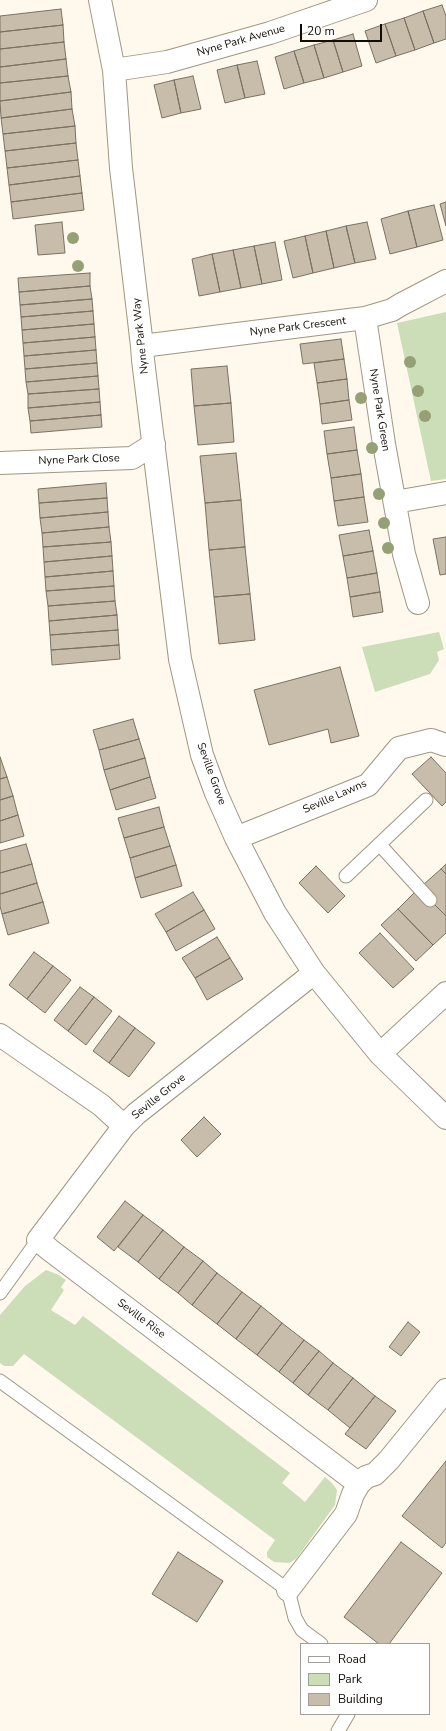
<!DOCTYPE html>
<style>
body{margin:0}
#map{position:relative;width:446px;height:1731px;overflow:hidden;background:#fff8ec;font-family:"Nunito Sans",sans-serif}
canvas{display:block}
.legend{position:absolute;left:300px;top:1643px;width:130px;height:72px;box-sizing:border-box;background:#fff;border:1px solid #9f9e9b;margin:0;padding:5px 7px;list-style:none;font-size:12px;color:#100c06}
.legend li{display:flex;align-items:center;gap:8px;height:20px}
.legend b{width:20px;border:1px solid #9f9e9b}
.scale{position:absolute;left:300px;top:24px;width:82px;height:18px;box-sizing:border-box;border:2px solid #100c06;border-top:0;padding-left:5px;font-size:12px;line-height:14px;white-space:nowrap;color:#100c06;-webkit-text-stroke:3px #fff;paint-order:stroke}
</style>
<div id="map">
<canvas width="446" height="1731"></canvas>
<ul class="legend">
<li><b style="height:5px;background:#fff"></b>Road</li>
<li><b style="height:11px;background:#cbdeb7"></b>Park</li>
<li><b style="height:11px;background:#c8bdab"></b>Building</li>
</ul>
<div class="scale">20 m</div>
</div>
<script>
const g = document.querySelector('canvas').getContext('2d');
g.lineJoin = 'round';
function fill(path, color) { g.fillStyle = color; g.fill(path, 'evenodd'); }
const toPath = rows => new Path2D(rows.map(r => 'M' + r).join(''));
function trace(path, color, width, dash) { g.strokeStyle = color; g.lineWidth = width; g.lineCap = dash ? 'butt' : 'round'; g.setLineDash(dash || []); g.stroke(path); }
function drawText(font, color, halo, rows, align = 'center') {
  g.font = font + ' "Nunito Sans",sans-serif'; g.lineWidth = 3; g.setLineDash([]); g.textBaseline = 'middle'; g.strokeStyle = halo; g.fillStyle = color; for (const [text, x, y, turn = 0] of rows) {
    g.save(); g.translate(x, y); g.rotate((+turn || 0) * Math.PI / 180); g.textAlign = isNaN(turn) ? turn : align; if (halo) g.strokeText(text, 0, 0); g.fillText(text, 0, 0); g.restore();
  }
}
fill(toPath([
 [446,312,446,479,431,481,397,323],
 [439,632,444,649,437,652,439,660,430,674,375,692,362,647],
 [46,1270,59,1275,66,1280,61,1287,64,1290,51,1310,75,1325,83,1316,290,1473,282,1483,305,1502,325,1477,332,1483,337,1490,335,1505,296,1559,289,1563,274,1562,267,1557,267,1552,275,1540,24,1354,13,1366,4,1366,0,1363,0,1315,25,1286]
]), '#cbdeb7');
const building = toPath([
 [442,5,446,16,446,39,434,43,423,11,442,5],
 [61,9,63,25,0,32,0,16,61,9],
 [423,11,434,43,415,50,404,18,423,11],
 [404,18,415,50,396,56,385,24,404,18],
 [385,24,396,56,376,63,365,31,385,24],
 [63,25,64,42,0,49,0,32,63,25],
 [353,34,362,66,343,72,333,40,353,34],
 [333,40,343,72,324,78,314,45,333,40],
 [64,42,66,59,0,67,0,49,64,42],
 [314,45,324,78,304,83,294,51,314,45],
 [294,51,304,83,284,89,275,57,294,51],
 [66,59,68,76,0,83,0,67,66,59],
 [257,61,265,94,245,98,237,65,257,61],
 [237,65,245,98,225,103,217,70,237,65],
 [68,76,71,92,0,101,0,83,68,76],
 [193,76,201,109,181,113,174,80,193,76],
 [174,80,181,113,162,118,154,85,174,80],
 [71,92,72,109,1,118,0,101,71,92],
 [72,109,75,126,3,134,1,118,72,109],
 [75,126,76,143,5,151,3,134,75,126],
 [76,143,78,160,7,168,5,151,76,143],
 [78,160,80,176,9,185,7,168,78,160],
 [80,176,82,193,11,202,9,185,80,176],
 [82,193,84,210,13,219,11,202,82,193],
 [446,202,446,226,440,204,446,202],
 [434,205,443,240,417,247,408,211,434,205],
 [408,211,417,247,390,254,381,219,408,211],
 [62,222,65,253,38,255,35,225,62,222],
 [367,222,376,259,355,263,346,226,367,222],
 [346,226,355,263,334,268,326,231,346,226],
 [326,231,334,268,313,273,305,236,326,231],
 [305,236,313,273,293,278,284,241,305,236],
 [275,242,282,280,262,284,254,246,275,242],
 [254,246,262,284,241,288,233,250,254,246],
 [233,250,241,288,220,292,212,254,233,250],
 [212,254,220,292,199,296,192,259,212,254],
 [90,273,90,286,19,292,18,278,90,273],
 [90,286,92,299,20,305,19,292,90,286],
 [92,299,93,311,21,317,20,305,92,299],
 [93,311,94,324,22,330,21,317,93,311],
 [94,324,95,337,23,343,22,330,94,324],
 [95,337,96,350,24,356,23,343,95,337],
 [341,339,344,359,303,364,300,344,341,339],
 [96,350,97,363,25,369,24,356,96,350],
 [344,359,347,379,317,383,314,363,344,359],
 [97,363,98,376,26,382,25,369,97,363],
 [227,366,231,403,194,406,191,369,227,366],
 [98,376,99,389,28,394,26,382,98,376],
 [347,379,349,400,320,404,317,383,347,379],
 [99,389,100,402,28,408,28,394,99,389],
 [349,400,352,420,322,424,320,404,349,400],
 [100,402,101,415,30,421,28,408,100,402],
 [231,403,234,442,198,445,194,406,231,403],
 [101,415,102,427,31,433,30,421,101,415],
 [354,427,357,450,327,454,324,431,354,427],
 [357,450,361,474,331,478,327,454,357,450],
 [236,453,241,500,205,503,200,456,236,453],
 [361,474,364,497,334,501,331,478,361,474],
 [106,483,107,498,39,503,38,489,106,483],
 [364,497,368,522,338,526,334,501,364,497],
 [107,498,108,512,40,518,39,503,107,498],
 [241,500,245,547,209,550,205,503,241,500],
 [108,512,109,527,42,533,40,518,108,512],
 [109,527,111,542,43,547,42,533,109,527],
 [369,530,373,551,343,556,339,535,369,530],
 [446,537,446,574,440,575,433,539,446,537],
 [111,542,112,556,44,562,43,547,111,542],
 [245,547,250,594,214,597,209,550,245,547],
 [373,551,377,573,347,578,343,556,373,551],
 [112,556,113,571,45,577,44,562,112,556],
 [113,571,114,586,46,591,45,577,113,571],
 [377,573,380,592,350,597,347,578,377,573],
 [114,586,115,601,48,606,46,591,114,586],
 [380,592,383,612,353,617,350,597,380,592],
 [250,594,255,640,219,644,214,597,250,594],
 [115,601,117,615,49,621,48,606,115,601],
 [117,615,118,630,50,635,49,621,117,615],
 [118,630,119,645,51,650,50,635,118,630],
 [119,645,120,659,52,665,51,650,119,645],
 [340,667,359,736,331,743,328,729,269,745,254,690,340,667],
 [133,719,139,739,99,750,93,730,133,719],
 [139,739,145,758,104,770,99,750,139,739],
 [0,757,7,777,0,779,0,757],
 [431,757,446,773,446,802,442,806,412,774,431,757],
 [145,758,150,777,110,790,104,770,145,758],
 [7,777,13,796,0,800,0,779,7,777],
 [150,777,156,798,116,810,110,790,150,777],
 [13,796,18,815,0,821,0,800,13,796],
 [159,807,164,827,124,838,118,818,159,807],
 [18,815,24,836,0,843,0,821,18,815],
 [164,827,170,846,130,858,124,838,164,827],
 [26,844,32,864,0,873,0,851,26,844],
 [170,846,176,865,135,878,130,858,170,846],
 [32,864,37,883,0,894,0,873,32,864],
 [446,864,446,874,441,869,446,864],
 [176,865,182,886,141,898,135,878,176,865],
 [316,866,345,896,328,913,299,883,316,866],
 [441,869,446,874,446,916,430,900,423,885,441,869],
 [37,883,43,902,2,914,0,906,0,894,37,883],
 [193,892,204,910,166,932,155,914,193,892],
 [415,892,430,900,446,916,446,933,433,945,398,909,415,892],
 [43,902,49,923,8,935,2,914,43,902],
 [398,909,433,945,416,961,381,925,398,909],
 [204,910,215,929,176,951,166,932,204,910],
 [380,933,414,969,393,988,359,953,380,933],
 [217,937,230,958,195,978,182,958,217,937],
 [34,952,53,966,27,999,9,985,34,952],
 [230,958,243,979,207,1000,195,978,230,958],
 [53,966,71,980,45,1013,27,999,53,966],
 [80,987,94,997,68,1031,54,1020,80,987],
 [94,997,112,1011,86,1045,68,1031,94,997],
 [119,1016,135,1028,109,1063,93,1051,119,1016],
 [135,1028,155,1043,129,1077,109,1063,135,1028],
 [204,1117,221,1134,197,1157,181,1140,204,1117],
 [125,1201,143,1215,114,1251,97,1237,125,1201],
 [143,1215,163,1230,138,1262,118,1247,143,1215],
 [163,1230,184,1247,159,1279,138,1262,163,1230],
 [184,1247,203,1261,178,1293,159,1279,184,1247],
 [203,1261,217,1273,192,1305,178,1293,203,1261],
 [217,1273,242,1292,217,1324,192,1305,217,1273],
 [242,1292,261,1306,236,1339,217,1324,242,1292],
 [261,1306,282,1323,257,1355,236,1339,261,1306],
 [408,1322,420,1332,401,1356,389,1347,408,1322],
 [282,1323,304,1340,279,1372,257,1355,282,1323],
 [304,1340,319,1351,293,1383,279,1372,304,1340],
 [319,1351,333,1363,308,1395,293,1383,319,1351],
 [333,1363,353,1378,328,1410,308,1395,333,1363],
 [353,1378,375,1396,350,1428,328,1410,353,1378],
 [375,1396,396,1411,366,1449,345,1434,375,1396],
 [446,1461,446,1543,442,1548,402,1516,446,1461],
 [401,1542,442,1573,389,1644,379,1644,344,1617,401,1542],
 [178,1552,223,1581,197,1622,152,1594,178,1552]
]);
fill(building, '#c8bdab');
trace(building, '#7c7161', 1);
const service = toPath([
 [380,845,430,900],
 [346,876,426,800],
 [0,1293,38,1240],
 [0,1381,288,1590,295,1618,302,1630,321,1644],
 [338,1731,348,1714]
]);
const minor = toPath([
 [100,0,114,70,121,168,142,346,143,360,180,659,202,755,216,793,236,838,275,913,314,973,380,1054,446,1118],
 [114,70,167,62,270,33,366,0],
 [365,318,384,444,404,554,418,603],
 [142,346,365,318,392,310,400,305,446,281],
 [0,463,132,458,154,444],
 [395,502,446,493],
 [236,838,368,785,399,748,431,740,446,745],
 [0,1035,101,1105,124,1126,136,1114,314,973],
 [380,1054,446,993],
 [124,1126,38,1240,50,1250,359,1484,366,1477,375,1474,389,1460,446,1390],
 [288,1590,346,1514,353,1494,359,1484]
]);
trace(service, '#a09684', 15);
trace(minor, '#a09684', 24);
trace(service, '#fff', 13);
trace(minor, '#fff', 22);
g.fillStyle = '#95a077';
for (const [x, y] of [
 [73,238],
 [78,266],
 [410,362],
 [418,391],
 [361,398],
 [425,416],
 [372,448],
 [379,494],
 [384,523],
 [388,548]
]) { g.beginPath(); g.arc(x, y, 6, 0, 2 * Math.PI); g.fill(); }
drawText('11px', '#100c06', '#fff', [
 ["Nyne Park Avenue",241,41,-16],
 ["Nyne Park Crescent",298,327,-7],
 ["Nyne Park Way",141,336,-96],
 ["Nyne Park Green",379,410,81],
 ["Nyne Park Close",79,460,-2],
 ["Seville Grove",211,774,70],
 ["Seville Lawns",335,797,-24],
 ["Seville Grove",159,1097,-39],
 ["Seville Rise",141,1319,37]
]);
</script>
